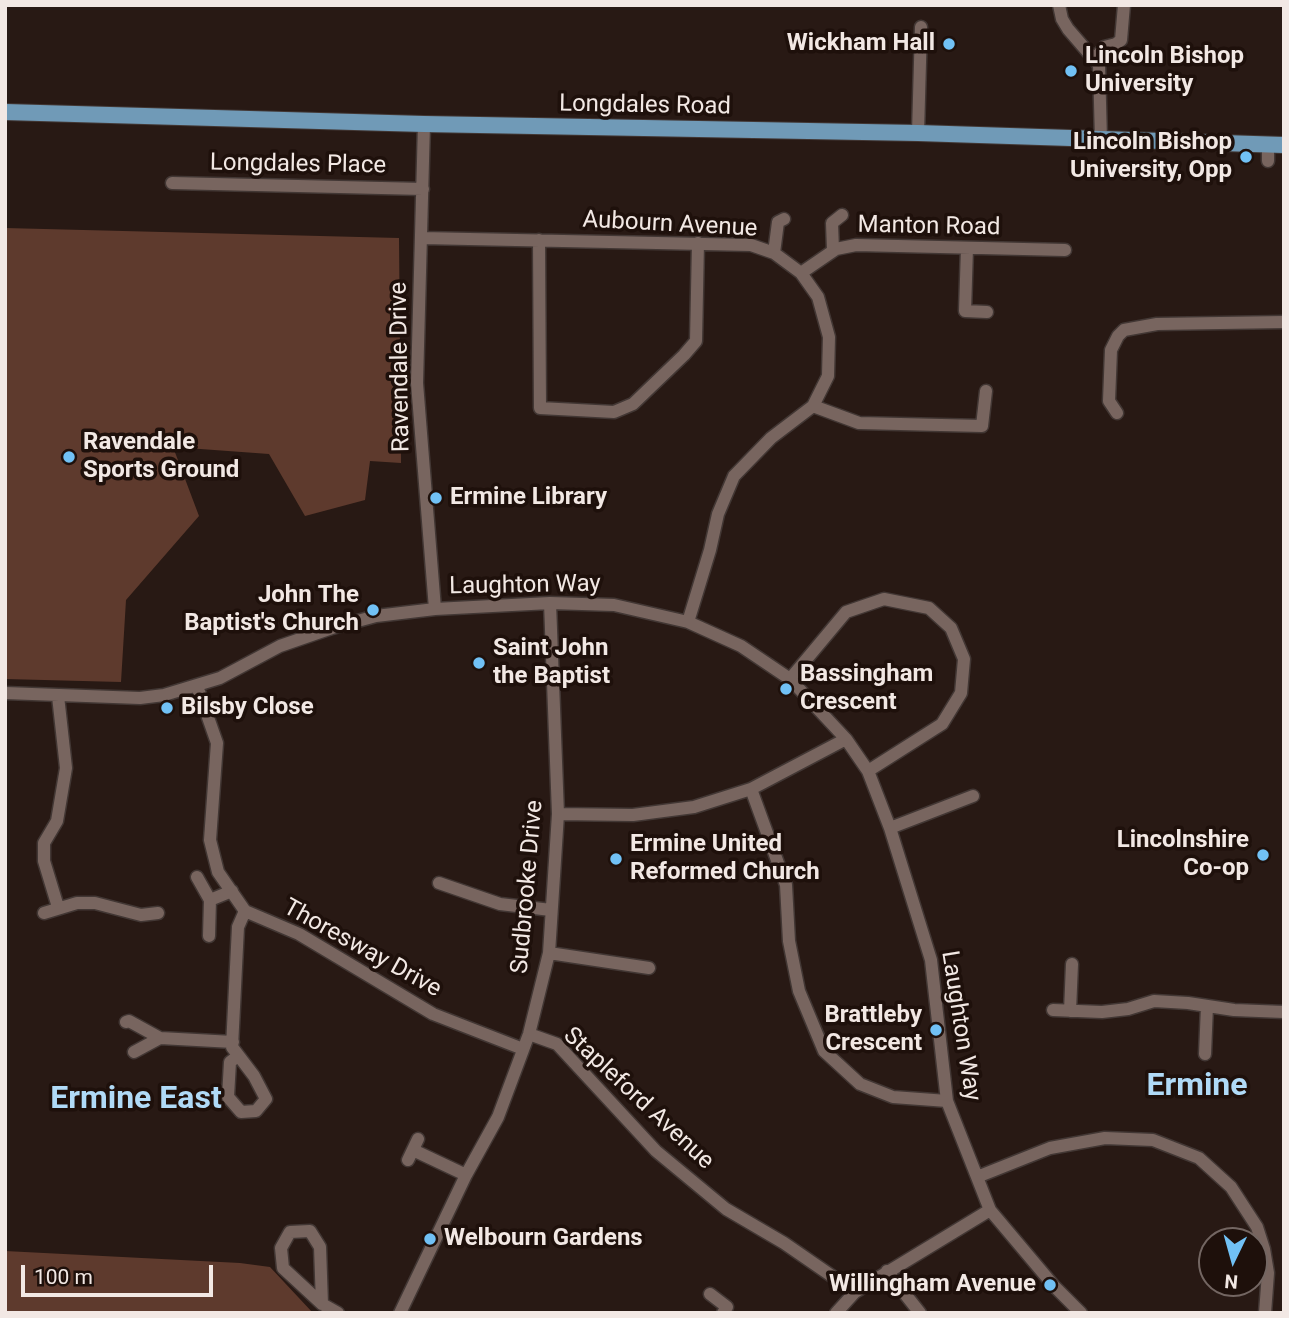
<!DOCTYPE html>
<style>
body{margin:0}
#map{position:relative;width:1289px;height:1318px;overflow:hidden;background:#281914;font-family:Roboto,sans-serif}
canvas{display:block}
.frame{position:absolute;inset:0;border:7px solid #f2e8e4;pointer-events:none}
.north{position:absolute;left:1198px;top:1227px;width:70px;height:70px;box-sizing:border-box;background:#1e100b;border:2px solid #736662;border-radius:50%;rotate:185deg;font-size:19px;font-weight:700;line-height:28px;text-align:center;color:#f2e8e4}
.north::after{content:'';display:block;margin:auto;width:24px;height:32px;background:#71c1f5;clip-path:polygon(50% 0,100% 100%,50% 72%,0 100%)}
.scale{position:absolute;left:21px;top:1265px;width:192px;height:32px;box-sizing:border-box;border:4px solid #f2e8e4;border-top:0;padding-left:9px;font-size:21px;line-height:24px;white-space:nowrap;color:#f2e8e4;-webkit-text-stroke:5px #1e100b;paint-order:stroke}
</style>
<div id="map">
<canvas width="1289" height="1318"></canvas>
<div class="frame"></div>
<div class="north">N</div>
<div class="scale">100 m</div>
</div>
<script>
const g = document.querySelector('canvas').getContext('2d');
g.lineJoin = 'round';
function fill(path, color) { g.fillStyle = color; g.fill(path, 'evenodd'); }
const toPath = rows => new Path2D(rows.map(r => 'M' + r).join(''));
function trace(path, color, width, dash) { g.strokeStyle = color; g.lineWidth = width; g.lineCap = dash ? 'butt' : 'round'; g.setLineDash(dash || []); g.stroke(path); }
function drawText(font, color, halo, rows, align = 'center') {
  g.font = font + ' Roboto,sans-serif'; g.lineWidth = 7; g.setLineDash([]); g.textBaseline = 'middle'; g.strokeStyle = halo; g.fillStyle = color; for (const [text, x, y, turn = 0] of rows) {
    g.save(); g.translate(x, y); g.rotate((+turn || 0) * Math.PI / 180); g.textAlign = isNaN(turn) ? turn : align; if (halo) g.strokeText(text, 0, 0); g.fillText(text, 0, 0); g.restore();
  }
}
fill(toPath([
 [5,228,399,238,401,463,370,461,365,500,305,516,269,454,173,447,199,516,126,600,121,682,5,679],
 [5,1251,240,1263,270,1267,313,1313,5,1313]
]), '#5e3a2d');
const minor = toPath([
 [1059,5,1062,19,1068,29,1099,65,1099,54,1104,47,1116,44,1121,40,1124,5],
 [1099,65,1101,140],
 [424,124,417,383,435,609],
 [918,133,921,27],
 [1268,161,1268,145],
 [172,183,423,189],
 [422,238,751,245,774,253,801,273,818,297,829,337,828,376,813,406,771,438,734,476,718,514,710,550,688,622],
 [539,240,540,408,614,412,633,404,684,355,696,341,698,243],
 [967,248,965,311,987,312],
 [833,250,832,223,842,215],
 [774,253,778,222,784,219],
 [801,273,836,249,856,245,1065,250],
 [813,406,859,423,982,426,986,391],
 [1117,413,1109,401,1111,350,1118,336,1124,330,1157,324,1284,322],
 [790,679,846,612,884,599,929,608,951,628,964,659,961,693,942,724,868,771],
 [197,686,217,743,210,840,218,872,245,911,299,934,433,1014,523,1049],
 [5,693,140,698,164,695,220,678,280,646,332,628,376,616,435,609,550,603,614,605,688,622,741,646,790,679,846,739,868,771,890,828,931,960,947,1101,977,1177,990,1210,1054,1286,1081,1313],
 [58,696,66,768,57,821,44,843,44,861,58,907],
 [751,789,786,885,789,941,799,991,824,1051,860,1084,893,1097,947,1101],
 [558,814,633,815,694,807,751,789,846,739],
 [890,828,973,796],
 [197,877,210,900],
 [439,883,500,904,551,910],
 [44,913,77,903,95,903,141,915,158,913],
 [209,936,210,900,232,891],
 [549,953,649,968],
 [1053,1010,1102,1012,1128,1009,1154,1001,1188,1003,1234,1010,1284,1012],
 [1070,1011,1072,964],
 [126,1022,129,1021,160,1038,233,1042],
 [529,1034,557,1044,656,1151,726,1209,784,1243,855,1292],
 [134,1052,160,1038],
 [1205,1054,1207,1006],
 [238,1056,230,1062,228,1097,241,1112,256,1111,266,1099,254,1076,232,1047,238,927,245,911],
 [413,1150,466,1175],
 [408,1160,418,1139],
 [977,1177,1050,1148,1105,1138,1153,1140,1199,1158,1231,1187,1257,1227,1264,1249,1268,1273,1265,1313],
 [887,1271,920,1313],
 [710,1294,727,1307,723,1313],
 [322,1304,320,1247,310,1231,290,1232,281,1248,283,1268,322,1304,338,1313],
 [400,1313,466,1175,498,1117,529,1034,549,953,558,814,550,603],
 [836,1313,855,1292,990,1210]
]);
const major = toPath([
 [5,112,424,124,918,133,1284,145]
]);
trace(minor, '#423734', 15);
trace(major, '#423734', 18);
trace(minor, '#78655f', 12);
trace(major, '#709ab7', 16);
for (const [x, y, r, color] of [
 [949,44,7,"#71c1f5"],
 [1071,71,7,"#71c1f5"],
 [1246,157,7,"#71c1f5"],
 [69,457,7,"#71c1f5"],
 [436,498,7,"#71c1f5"],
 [373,610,7,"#71c1f5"],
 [479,663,7,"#71c1f5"],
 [786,689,7,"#71c1f5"],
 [167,708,7,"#71c1f5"],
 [1263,855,7,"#71c1f5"],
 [616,859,7,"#71c1f5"],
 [936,1030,7,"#71c1f5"],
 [430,1239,7,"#71c1f5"],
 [1050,1285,7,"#71c1f5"]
]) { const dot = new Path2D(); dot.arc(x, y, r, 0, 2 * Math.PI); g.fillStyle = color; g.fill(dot); trace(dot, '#1e100b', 2.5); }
drawText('bold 24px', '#f2e8e4', '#1e100b', [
 ["Wickham Hall",935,44,"right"],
 ["Lincoln Bishop",1085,57],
 ["University",1085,85],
 ["Lincoln Bishop",1232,143,"right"],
 ["University, Opp",1232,171,"right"],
 ["Ravendale",83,443],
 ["Sports Ground",83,471],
 ["Ermine Library",450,498],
 ["John The",359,596,"right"],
 ["Baptist's Church",359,624,"right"],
 ["Saint John",493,649],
 ["the Baptist",493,677],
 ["Bassingham",800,675],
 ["Crescent",800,703],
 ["Bilsby Close",181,708],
 ["Lincolnshire",1249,841,"right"],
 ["Co-op",1249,869,"right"],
 ["Ermine United",630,845],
 ["Reformed Church",630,873],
 ["Brattleby",922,1016,"right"],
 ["Crescent",922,1044,"right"],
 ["Welbourn Gardens",444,1239],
 ["Willingham Avenue",1036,1285,"right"]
], 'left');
drawText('24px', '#f2e8e4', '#1e100b', [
 ["Longdales Road",645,106,1],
 ["Longdales Place",298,165,1],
 ["Aubourn Avenue",670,225,3],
 ["Manton Road",929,227,1],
 ["Ravendale Drive",401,367,-91],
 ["Laughton Way",525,586,-1],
 ["Sudbrooke Drive",528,887,-85],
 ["Thoresway Drive",362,949,29],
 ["Laughton Way",960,1026,81],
 ["Stapleford Avenue",638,1099,43]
]);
drawText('bold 32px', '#b0daf7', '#1e100b', [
 ["Ermine",1197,1087],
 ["Ermine East",136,1100]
]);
</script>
